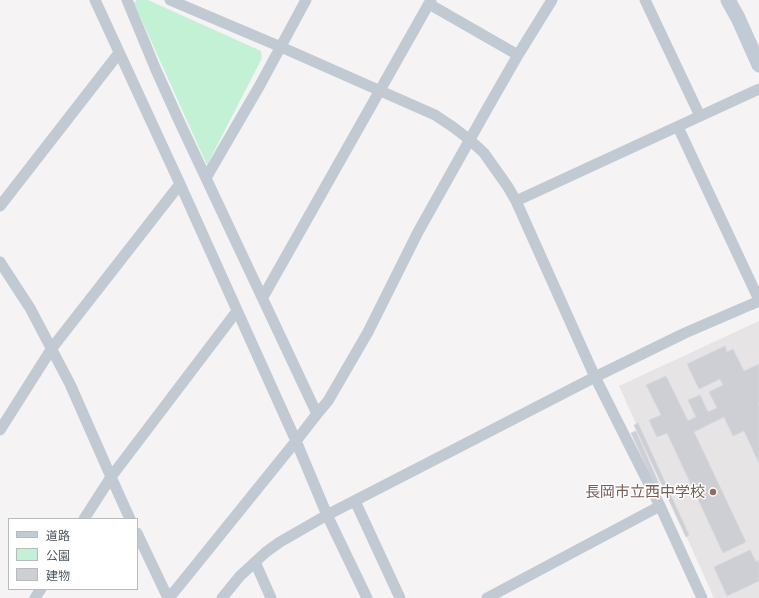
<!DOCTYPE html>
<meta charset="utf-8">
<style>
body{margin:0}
#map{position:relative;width:759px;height:598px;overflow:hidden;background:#f5f3f3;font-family:"Alegreya Sans","Noto Sans JP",sans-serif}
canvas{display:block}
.legend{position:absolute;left:8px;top:518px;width:130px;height:72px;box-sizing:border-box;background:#fff;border:1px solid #b7bbc0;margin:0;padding:5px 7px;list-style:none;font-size:12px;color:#4a5661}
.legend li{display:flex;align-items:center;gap:8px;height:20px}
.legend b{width:20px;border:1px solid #b7bbc0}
</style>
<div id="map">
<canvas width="759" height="598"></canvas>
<ul class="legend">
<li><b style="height:5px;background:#c1cbd6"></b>道路</li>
<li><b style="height:11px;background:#c3f1d5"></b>公園</li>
<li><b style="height:11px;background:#cdcfd5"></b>建物</li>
</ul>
</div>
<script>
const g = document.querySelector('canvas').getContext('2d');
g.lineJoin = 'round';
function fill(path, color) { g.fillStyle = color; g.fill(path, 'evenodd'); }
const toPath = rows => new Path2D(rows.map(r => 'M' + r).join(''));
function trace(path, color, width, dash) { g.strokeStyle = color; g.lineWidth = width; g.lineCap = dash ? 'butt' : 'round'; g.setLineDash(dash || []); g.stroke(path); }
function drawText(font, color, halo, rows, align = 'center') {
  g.font = font + ' "Alegreya Sans","Noto Sans JP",sans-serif'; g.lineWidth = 3; g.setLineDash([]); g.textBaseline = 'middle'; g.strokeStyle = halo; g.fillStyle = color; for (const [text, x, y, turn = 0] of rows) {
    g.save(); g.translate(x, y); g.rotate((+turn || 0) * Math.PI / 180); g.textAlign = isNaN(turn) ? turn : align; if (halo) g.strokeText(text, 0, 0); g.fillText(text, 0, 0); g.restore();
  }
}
fill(toPath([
 [759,321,759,598,714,598,619,386]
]), '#e6e4e5');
fill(toPath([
 [137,0,148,0,261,51,262,58,207,165,134,3]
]), '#c3f1d5');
const building = toPath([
 [725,346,727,352,733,349,744,371,759,364,759,403,758,404,759,407,759,463,744,431,733,436,724,417,694,432,746,542,723,553,667,433,657,437,649,420,661,415,646,385,666,376,688,421,696,417,688,400,700,395,708,412,717,408,709,392,723,385,720,379,699,389,687,364,725,346],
 [638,423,689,535,686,537,634,425,638,423],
 [636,431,661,488,657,490,631,433,636,431],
 [750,550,756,562,759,560,759,581,727,596,714,567,750,550]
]);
fill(building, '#cdcfd5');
trace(building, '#d7d9de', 1);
trace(toPath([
 [95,0,180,184,296,441,327,515,367,598],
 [127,0,156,70,180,123,317,414],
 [170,0,281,47,435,115,453,127,470,140,484,153,508,187,516,201,595,377,660,506,702,598],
 [645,0,700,116],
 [429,4,518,55],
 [678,127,759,300],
 [206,178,260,85,306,0],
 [516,201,759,89],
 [0,206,119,53],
 [0,262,30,308,70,384,111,477,130,519],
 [263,297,431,0],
 [0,430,52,348,180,184],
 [355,501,400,598],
 [84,519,111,477,237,311],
 [137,533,168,598],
 [255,562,271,598],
 [35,598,41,589],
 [169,598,187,576,296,441,317,414,328,401,368,332,418,232,487,109,518,55,552,0],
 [222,598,240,576,266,552,280,542,327,515,595,377,685,333,759,301],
 [487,598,660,506]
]), '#c1cad2', 11);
trace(toPath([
 [728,0,738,18,759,65]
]), '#c1cbd6', 15);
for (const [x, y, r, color] of [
 [713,492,4,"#8d6e63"]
]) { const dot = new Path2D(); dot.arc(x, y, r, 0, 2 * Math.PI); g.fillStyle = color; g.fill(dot); trace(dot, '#fff', 1.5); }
drawText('15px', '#785e54', '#fff', [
 ["長岡市立西中学校",705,492]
], 'right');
</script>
